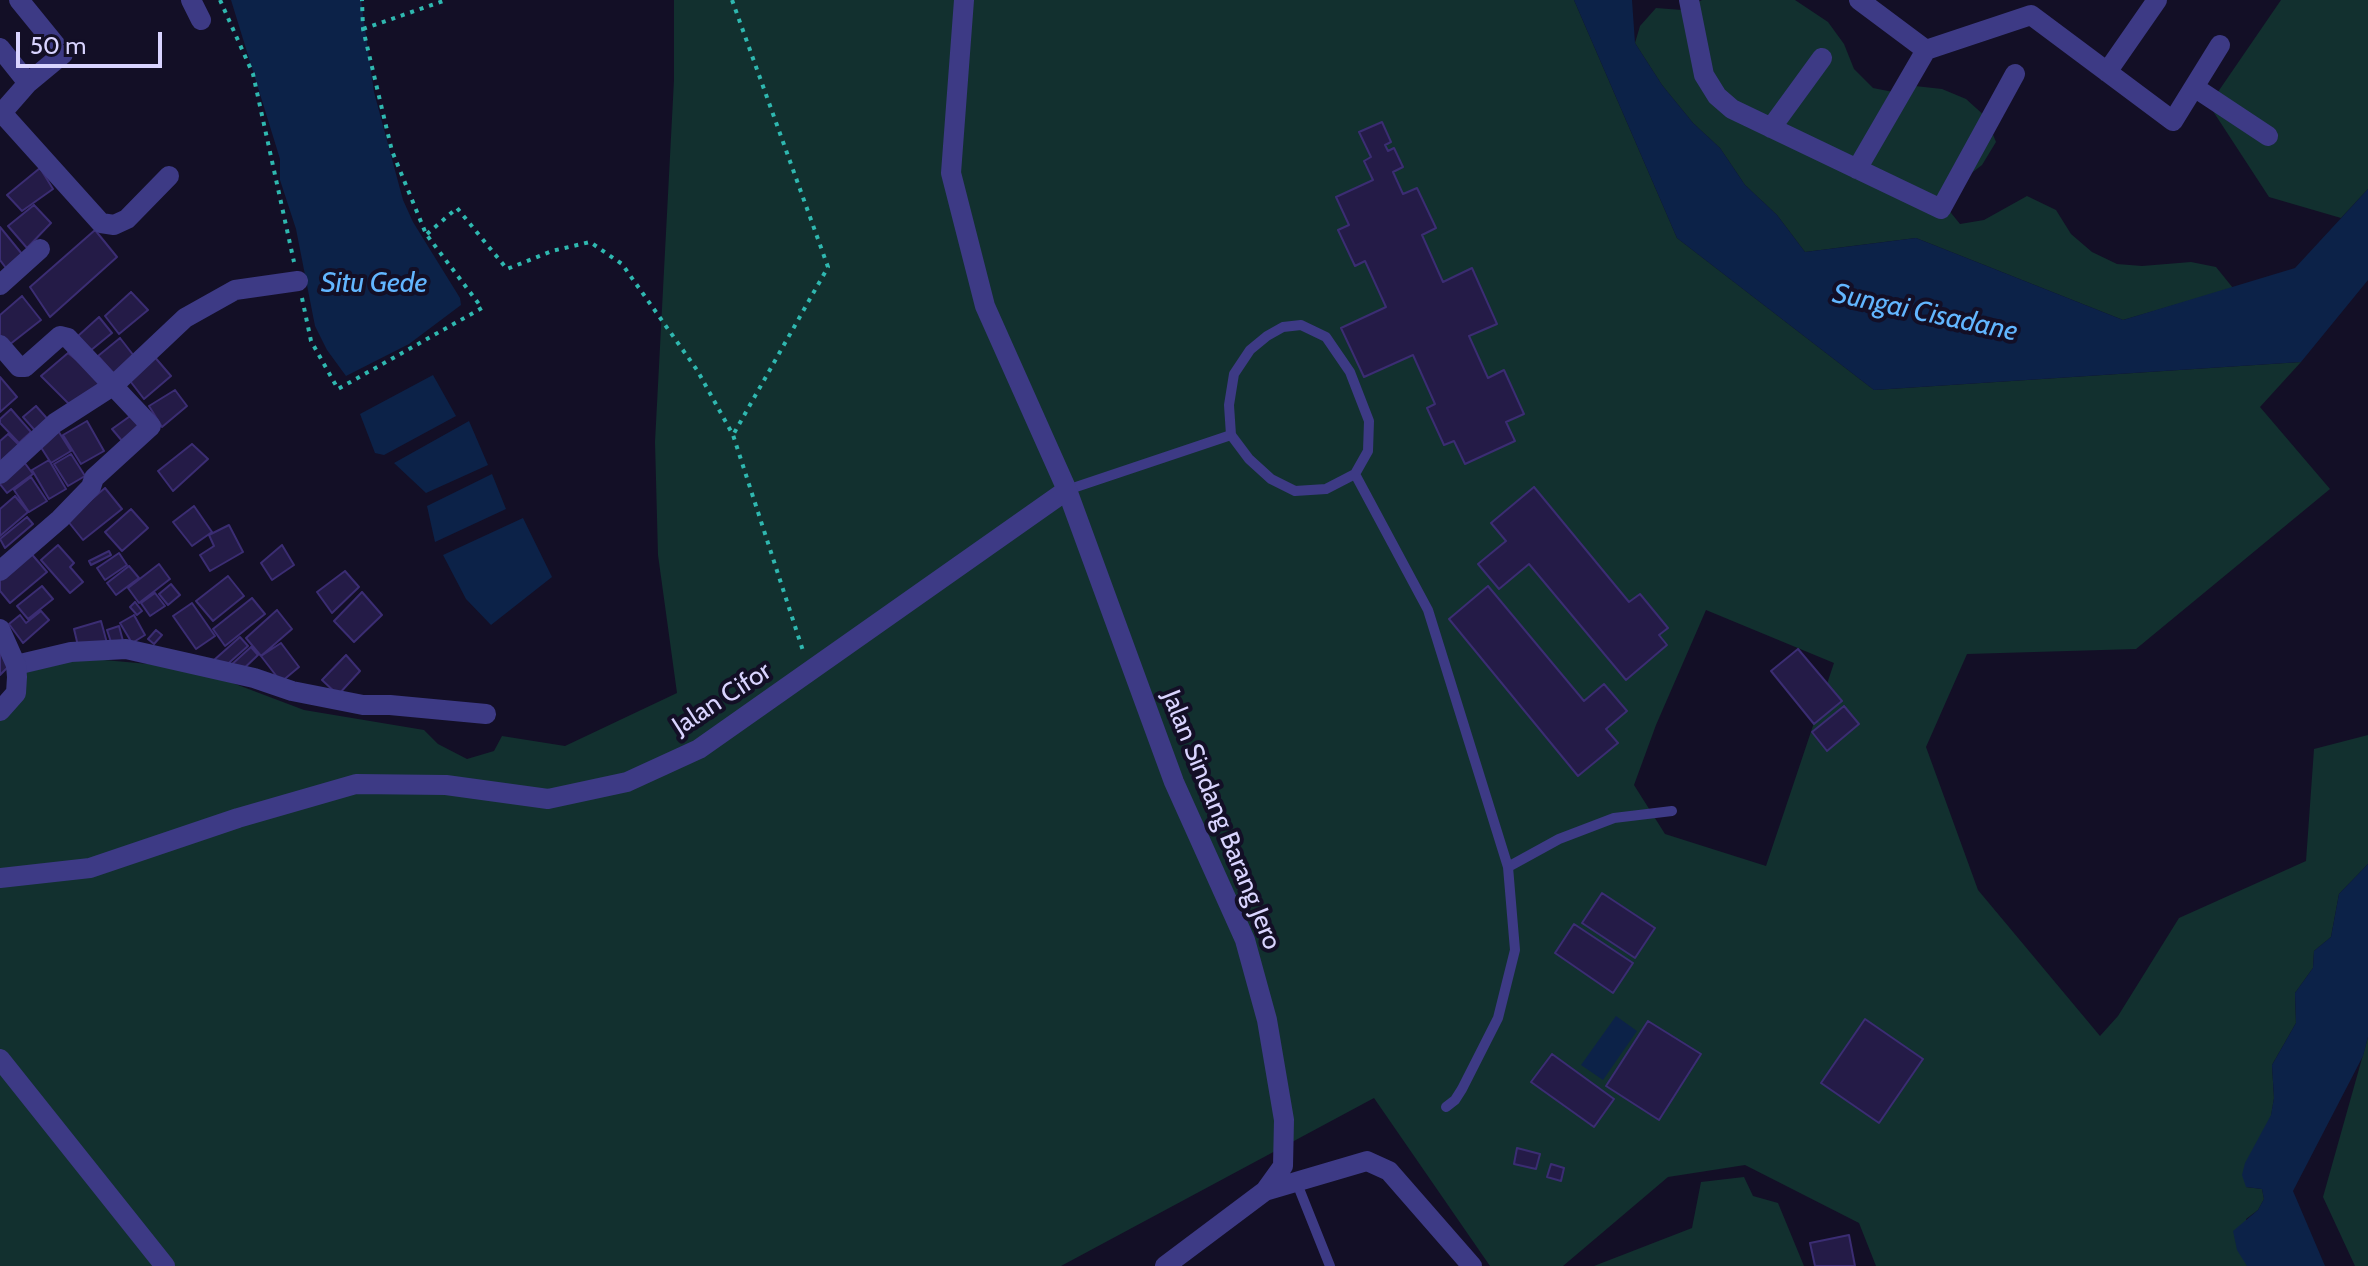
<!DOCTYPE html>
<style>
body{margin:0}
#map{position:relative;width:2368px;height:1266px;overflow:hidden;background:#130f26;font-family:Cabin,sans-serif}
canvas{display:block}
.scale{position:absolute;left:16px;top:32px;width:146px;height:36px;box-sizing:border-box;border:4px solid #d9d4ff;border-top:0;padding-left:10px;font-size:24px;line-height:28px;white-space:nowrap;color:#d9d4ff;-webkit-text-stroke:6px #130f26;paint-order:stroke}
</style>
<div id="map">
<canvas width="2368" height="1266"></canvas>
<div class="scale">50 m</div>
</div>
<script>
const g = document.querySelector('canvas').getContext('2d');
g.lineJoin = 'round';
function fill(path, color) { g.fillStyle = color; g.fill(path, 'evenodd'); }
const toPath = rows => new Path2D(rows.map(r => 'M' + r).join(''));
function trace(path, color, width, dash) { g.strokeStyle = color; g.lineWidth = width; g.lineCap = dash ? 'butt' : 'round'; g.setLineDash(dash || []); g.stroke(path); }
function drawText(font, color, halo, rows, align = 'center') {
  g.font = font + ' Cabin,sans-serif'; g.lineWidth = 8; g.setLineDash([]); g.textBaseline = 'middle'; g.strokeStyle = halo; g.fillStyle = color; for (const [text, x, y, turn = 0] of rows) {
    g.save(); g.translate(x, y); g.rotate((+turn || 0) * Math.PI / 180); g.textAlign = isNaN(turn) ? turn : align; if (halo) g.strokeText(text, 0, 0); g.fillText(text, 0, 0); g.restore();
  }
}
fill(toPath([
 [674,0,1574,0,1677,238,1874,390,2301,362,2260,407,2330,489,2136,649,1967,654,1926,747,1978,890,2100,1036,2118,1016,2179,918,2306,861,2314,749,2368,735,2368,864,2339,894,2331,937,2314,951,2313,968,2295,993,2296,1023,2272,1065,2274,1098,2271,1116,2262,1134,2246,1187,2262,1189,2264,1199,2258,1210,2246,1219,2247,1266,1876,1266,1859,1223,1745,1165,1668,1177,1563,1266,1490,1266,1374,1098,1061,1266,0,1266,0,699,22,664,93,659,193,668,304,710,424,730,438,744,467,759,494,751,502,736,565,746,677,693,658,555,655,442,674,80],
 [1706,610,1834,663,1766,866,1665,834,1634,785,1656,725],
 [1702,0,1795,0,1828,22,1844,44,1854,69,1873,88,1898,93,1915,86,1942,89,1966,99,1986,117,1996,142,1982,165,1961,181,1943,203,1960,224,1984,220,2027,196,2056,210,2071,234,2092,252,2117,264,2142,266,2191,262,2216,267,2233,288,2123,320,1916,238,1805,252,1777,215,1745,185,1720,148,1693,123,1662,85,1635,43,1640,26,1656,8,1682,10],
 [2281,0,2368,0,2368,189,2341,218,2269,197,2209,105],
 [2368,1037,2368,1266,2355,1266,2323,1197],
 [1744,1177,1753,1196,1778,1203,1804,1266,1594,1266,1692,1228,1701,1182]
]), '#12302f');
fill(toPath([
 [231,0,361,0,374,92,403,200,413,222,460,298,461,305,409,344,346,376,327,350,315,326,296,229,280,180,280,159],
 [1574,0,1632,0,1635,43,1662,85,1693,123,1720,148,1745,185,1777,215,1805,252,1916,238,2123,320,2295,268,2368,189,2368,280,2301,362,1874,390,1677,238],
 [433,375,456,416,384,455,375,453,360,414],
 [469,421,488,465,426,493,394,463],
 [492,474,506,509,435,542,427,506],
 [523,518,552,577,491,625,466,599,443,555],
 [2368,864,2368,1037,2363,1056,2293,1191,2325,1266,2247,1266,2237,1250,2233,1231,2258,1210,2264,1199,2262,1189,2246,1187,2242,1175,2245,1163,2271,1115,2274,1098,2272,1065,2296,1023,2295,993,2313,968,2314,951,2331,937,2339,894],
 [1616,1016,1637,1031,1603,1080,1581,1065]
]), '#0c2248');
const building = toPath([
 [1382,122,1391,142,1385,145,1388,151,1394,148,1403,167,1393,172,1403,194,1417,188,1436,228,1422,235,1443,282,1472,268,1497,324,1469,336,1488,378,1504,370,1524,414,1506,422,1515,441,1465,464,1454,441,1444,445,1427,408,1435,404,1413,355,1364,377,1341,328,1386,307,1365,261,1355,266,1338,230,1349,225,1336,197,1373,180,1364,161,1371,157,1359,132,1382,122],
 [40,168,53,189,22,211,7,195,40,168],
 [34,205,51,223,27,248,8,226,34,205],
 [0,227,22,254,6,268,0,260,0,227],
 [95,230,117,257,50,317,30,287,95,230],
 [131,292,148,310,119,334,105,316,131,292],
 [22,296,41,320,9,345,0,335,0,315,22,296],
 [99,317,112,333,90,351,78,336,99,317],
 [120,338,134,356,114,374,98,356,120,338],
 [68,353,104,382,71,406,41,376,68,353],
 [153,355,171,376,144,399,127,377,153,355],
 [0,377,17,397,0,412,0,377],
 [175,390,187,406,162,427,149,406,175,390],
 [36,406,51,423,38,434,23,417,36,406],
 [11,409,31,432,19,443,0,423,0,419,11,409],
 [140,409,154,429,128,448,112,429,140,409],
 [87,421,104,451,81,464,63,435,87,421],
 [55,426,71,451,51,463,35,438,55,426],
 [8,434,22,448,0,469,0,441,8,434],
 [192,444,208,459,173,491,158,471,192,444],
 [71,454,85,476,68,486,54,464,71,454],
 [21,458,33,474,7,493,0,484,0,474,21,458],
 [49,460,66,489,49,499,32,470,49,460],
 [31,477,47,501,29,512,14,490,31,477],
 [1534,487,1629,602,1640,594,1668,628,1659,635,1667,645,1626,680,1529,564,1499,589,1478,564,1506,541,1491,523,1534,487],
 [105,488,122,509,83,540,67,520,105,488],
 [15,496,28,512,0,536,0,509,15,496],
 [194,506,212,532,192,546,173,522,194,506],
 [131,509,148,528,122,551,105,532,131,509],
 [27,517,33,524,5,548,0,539,27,517],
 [229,525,243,552,210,571,200,555,214,546,209,535,229,525],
 [58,545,74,563,70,567,83,582,70,593,41,560,58,545],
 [282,545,294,565,272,580,261,563,282,545],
 [29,551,47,572,10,603,0,591,0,575,29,551],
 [109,551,111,555,91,565,89,561,109,551],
 [119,553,127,565,105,580,97,568,119,553],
 [159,564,170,579,139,603,128,588,159,564],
 [129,566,139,578,116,595,107,583,129,566],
 [345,571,359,587,332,613,317,592,345,571],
 [228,576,244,596,213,621,196,601,228,576],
 [171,584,180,595,168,605,159,594,171,584],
 [42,586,53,599,28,619,17,606,42,586],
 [1488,586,1584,701,1604,684,1627,711,1606,729,1618,743,1578,776,1449,619,1488,586],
 [362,592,382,615,354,642,334,621,362,592],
 [155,593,165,606,150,616,141,603,155,593],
 [252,598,265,614,225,646,213,629,252,598],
 [135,602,142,611,137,615,130,607,135,602],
 [192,603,215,636,196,649,173,616,192,603],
 [277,610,292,629,261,656,246,638,277,610],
 [41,611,49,620,23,643,9,624,20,615,26,623,41,611],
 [134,615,145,635,132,643,120,623,134,615],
 [101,621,107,643,79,650,74,629,101,621],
 [119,626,123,641,112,645,107,630,119,626],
 [156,630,162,635,154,644,148,639,156,630],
 [240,637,248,646,222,669,214,660,240,637],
 [281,643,299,667,281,682,261,656,281,643],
 [0,647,8,667,0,675,0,647],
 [251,647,258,655,238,674,230,666,251,647],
 [1798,649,1842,701,1814,724,1771,671,1798,649],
 [346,655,360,671,338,695,322,680,346,655],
 [1844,706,1859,724,1827,751,1812,732,1844,706],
 [1602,893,1655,928,1635,958,1582,923,1602,893],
 [1574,924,1633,963,1613,993,1555,953,1574,924],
 [1865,1019,1923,1059,1879,1123,1821,1083,1865,1019],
 [1648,1021,1701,1054,1659,1120,1606,1086,1648,1021],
 [1552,1054,1614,1099,1594,1127,1531,1082,1552,1054],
 [1517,1148,1540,1154,1536,1169,1514,1164,1517,1148],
 [1551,1164,1564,1168,1561,1181,1547,1177,1551,1164],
 [1849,1235,1855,1266,1815,1266,1810,1243,1849,1235]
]);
fill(building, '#241b47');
trace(building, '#3b2d73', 2);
trace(toPath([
 [220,0,253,74,294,262],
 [732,0,828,267,733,435],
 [363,29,446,0],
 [427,234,457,208,507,269,552,251,590,242,622,264,697,370,733,435,804,654],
 [302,298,311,341,338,389,482,308,426,234,392,151,363,29,362,0]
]), '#2fb8b0', 4, [4, 6]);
trace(toPath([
 [1301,325,1326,337,1350,372,1369,421,1368,451,1355,474,1326,489,1295,491,1271,479,1249,459,1231,435,1229,405,1234,374,1250,350,1267,336,1283,327,1301,325],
 [1355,474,1428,610,1508,867,1515,950,1498,1018,1462,1089,1455,1100,1446,1107],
 [1067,490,1231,435],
 [1508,867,1559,839,1614,818,1672,811],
 [1296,1181,1330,1266]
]), '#3d3a85', 10);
trace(toPath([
 [191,0,201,20],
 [964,0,951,173,985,306,1067,490,1174,782,1245,940,1267,1020,1284,1120,1283,1166,1265,1191],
 [1689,0,1704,75,1717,96,1732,109,1941,209,2015,74],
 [1859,0,1926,50,2031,15,2173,121,2220,45],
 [0,48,28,83],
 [2107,72,2157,0],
 [2194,87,2268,136],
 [2,113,101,223,114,225,127,219,169,176],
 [0,115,28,83,63,54,19,0],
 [1771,128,1822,58],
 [1857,169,1926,50],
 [0,285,40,249],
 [0,345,19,367,25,367,60,336,68,338,151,426,94,478,91,487,60,519,0,571],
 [0,474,55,423,114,385,185,318,235,290,298,281],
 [16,665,71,652,126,649,254,678,292,691,363,705,390,705,486,714],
 [0,878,90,868,238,818,356,784,446,785,548,799,627,782,699,749,1067,490],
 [1165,1266,1265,1191,1367,1161,1389,1171,1472,1266]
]), '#3d3a85', 20);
trace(toPath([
 [0,629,16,665,17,677,16,693,0,711],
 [0,1059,165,1266]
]), '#3d3a85', 20);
drawText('26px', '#d9d4ff', '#130f26', [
 ["Jalan Cifor",722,699,-33],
 ["Jalan Sindang Barang Jero",1221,820,68]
]);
drawText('italic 28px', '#62b6ff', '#130f26', [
 ["Situ Gede",374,284],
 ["Sungai Cisadane",1925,313,12]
]);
</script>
